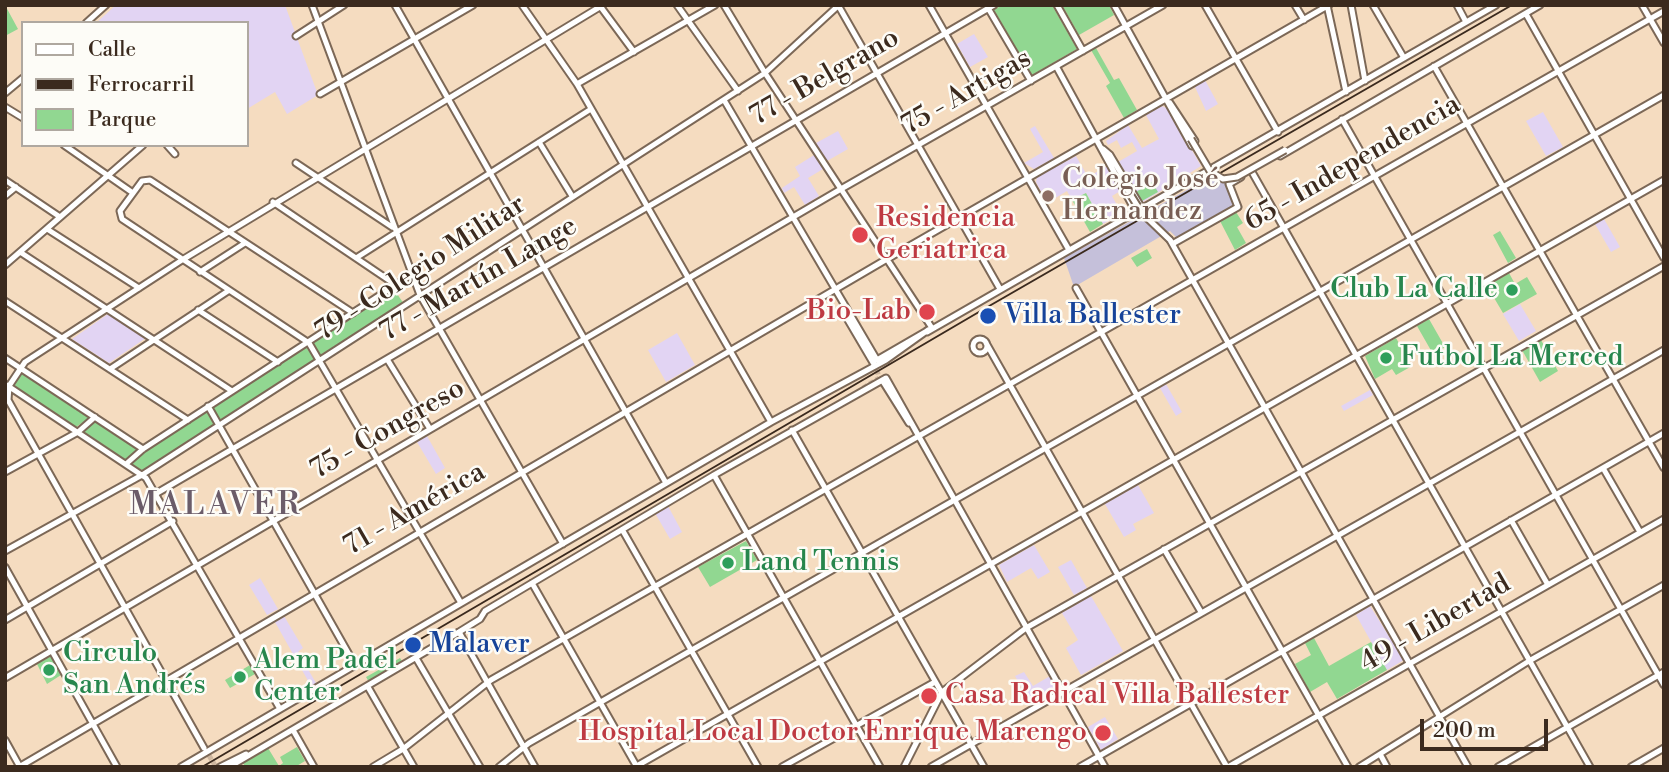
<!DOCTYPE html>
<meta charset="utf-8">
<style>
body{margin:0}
#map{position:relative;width:1669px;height:772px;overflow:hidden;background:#f5dcc0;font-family:"Libre Bodoni",serif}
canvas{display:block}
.frame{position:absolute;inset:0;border:7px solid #3b2a1e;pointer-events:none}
.legend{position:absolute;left:21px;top:21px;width:228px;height:126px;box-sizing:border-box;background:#fdfcf7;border:2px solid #afa8a0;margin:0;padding:9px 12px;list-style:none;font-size:21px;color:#3b2a1e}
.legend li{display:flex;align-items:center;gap:14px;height:35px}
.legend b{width:35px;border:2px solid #afa8a0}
.scale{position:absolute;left:1420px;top:719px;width:128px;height:32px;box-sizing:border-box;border:4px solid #3b2a1e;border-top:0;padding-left:9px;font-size:21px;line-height:24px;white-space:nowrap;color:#3b2a1e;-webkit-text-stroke:5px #fdfcf7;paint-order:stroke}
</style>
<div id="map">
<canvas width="1669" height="772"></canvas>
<div class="frame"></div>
<ul class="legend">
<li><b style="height:9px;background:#fff"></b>Calle</li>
<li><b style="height:9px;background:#3b2a1e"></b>Ferrocarril</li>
<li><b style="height:19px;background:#91d791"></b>Parque</li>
</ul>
<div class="scale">200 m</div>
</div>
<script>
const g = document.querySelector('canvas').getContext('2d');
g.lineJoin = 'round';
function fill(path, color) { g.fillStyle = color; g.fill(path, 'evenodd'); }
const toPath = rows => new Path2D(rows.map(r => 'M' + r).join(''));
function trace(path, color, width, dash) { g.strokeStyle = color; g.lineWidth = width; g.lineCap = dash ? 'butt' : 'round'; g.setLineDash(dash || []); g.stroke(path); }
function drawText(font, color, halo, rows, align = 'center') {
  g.font = font + ' "Libre Bodoni",serif'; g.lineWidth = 5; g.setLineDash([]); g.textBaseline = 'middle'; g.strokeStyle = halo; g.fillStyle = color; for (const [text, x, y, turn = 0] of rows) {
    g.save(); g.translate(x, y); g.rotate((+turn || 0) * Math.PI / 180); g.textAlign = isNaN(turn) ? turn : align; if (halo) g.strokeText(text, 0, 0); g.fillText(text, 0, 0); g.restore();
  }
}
fill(toPath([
 [116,5,285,5,318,95,287,114,275,92,247,109,247,23,96,23],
 [974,34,988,57,970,67,957,44],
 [1205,80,1218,104,1206,111,1195,87],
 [1162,106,1168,109,1201,166,1143,202,1118,162,1137,151,1132,142,1121,148,1117,140,1108,145,1106,141,1128,125,1142,148,1159,139,1146,115],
 [1543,112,1563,147,1546,156,1526,121],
 [1035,126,1054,158,1034,169,1024,163,1043,152,1030,129],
 [838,131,848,149,827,161,816,143],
 [814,155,823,169,808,178,819,196,805,205,794,187,784,193,782,188,800,176,795,167],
 [1076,156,1088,177,1107,166,1122,190,1112,196,1122,214,1103,224,1086,193,1072,200,1067,191,1047,203,1036,182,1037,177],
 [1604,219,1620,247,1611,252,1595,224],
 [1520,304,1536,331,1519,341,1503,314],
 [108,314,146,338,109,363,72,339],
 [677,333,695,365,666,382,648,350],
 [1166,384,1182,412,1176,416,1160,388],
 [1370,390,1373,395,1344,411,1341,406],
 [427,436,445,468,436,474,417,442],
 [1138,485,1154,513,1133,524,1136,530,1124,537,1105,504],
 [668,506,682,532,670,539,655,513],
 [1034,545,1050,572,1038,579,1031,568,1007,582,999,565],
 [1071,560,1087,588,1074,595,1058,567],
 [260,578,278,609,267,615,249,585],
 [1091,596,1123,651,1081,675,1066,648,1078,640,1062,613],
 [1370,606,1404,660,1387,670,1356,615],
 [284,616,303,648,298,652,316,683,311,686,275,622],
 [1024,672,1033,686,1050,676,1056,690,1031,704,1015,676],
 [1105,717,1118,739,1101,750,1088,727]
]), '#e2d4f3');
fill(toPath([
 [1212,176,1224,181,1235,206,1177,238,1170,231,1074,287,1064,258]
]), '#c5c0da');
fill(toPath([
 [5,5,18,29,5,36],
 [1002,5,1052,5,1077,49,1032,75,994,10],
 [1062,5,1109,5,1114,15,1079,35],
 [1096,48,1114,80,1119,78,1137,110,1124,118,1106,86,1110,83,1091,50],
 [1152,182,1158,192,1142,201,1136,192],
 [1086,193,1103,224,1090,232,1072,200],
 [1236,212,1243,223,1237,227,1246,243,1235,250,1220,221],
 [1500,231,1516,258,1508,263,1493,235],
 [1147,249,1152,258,1137,267,1131,258],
 [1509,273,1515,284,1527,277,1537,294,1503,313,1487,286],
 [393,288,404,304,320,355,313,342],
 [1429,319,1445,347,1433,354,1417,326],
 [1396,338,1412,366,1396,375,1392,369,1375,379,1365,356],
 [1541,340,1558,371,1540,382,1522,350],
 [306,347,316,361,222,421,218,420,212,410,214,405],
 [20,374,22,374,89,418,76,427,14,387],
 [207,412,214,425,144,471,130,464,146,449],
 [97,421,139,449,127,461,83,431],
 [746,541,757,560,710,587,698,567],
 [1314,638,1329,666,1371,642,1387,670,1337,699,1327,682,1310,692,1295,664,1311,655,1305,643],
 [51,656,61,675,47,684,37,664],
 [400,658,403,663,369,682,366,677],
 [250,665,255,674,230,688,225,680],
 [297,747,305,761,295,767,245,767,243,763,268,748,279,766,283,763,280,757]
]), '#91d791');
trace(toPath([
 [863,388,879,378,875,362],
 [205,749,216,767]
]), '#d0b8a0', 5, [5, 2.5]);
const minor = toPath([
 [312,5,420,295,563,544],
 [395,5,666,483],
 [522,5,577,84,771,422],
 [677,5,738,91],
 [724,5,765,73,932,328],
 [838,5,1000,289],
 [929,5,1069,250],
 [1057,5,1083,51],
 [1114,5,1192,146],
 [1205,5,1278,132],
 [1295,5,1304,20],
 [1327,5,1346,92],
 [1351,5,1365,81],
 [1373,5,1404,58],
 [1457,5,1466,22],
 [1642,5,1664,43],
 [600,6,634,52],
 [988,8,1031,81],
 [1526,14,1664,258],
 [86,23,106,5],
 [296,36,344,5],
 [1056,66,1136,212],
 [1434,66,1664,468],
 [577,84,715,5],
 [5,93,23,78],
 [320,94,473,5],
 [724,100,877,360,927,331],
 [1170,103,1195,141],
 [5,107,23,118],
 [1342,119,1664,685],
 [539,142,572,196],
 [64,145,133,193],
 [167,145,175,154],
 [1103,149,1110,155,1140,205],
 [1280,156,1540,5],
 [296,163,392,227],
 [1252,172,1590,767],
 [5,180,60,217],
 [5,196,16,187],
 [273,202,396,285],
 [47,229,139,288],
 [1170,240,1468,767],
 [1174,243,1238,207,1229,184,1241,177],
 [20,252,232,391],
 [356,258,591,109],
 [5,265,143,145],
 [200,272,245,243],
 [1076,288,1348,767],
 [5,301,188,420],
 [198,310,278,362],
 [845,310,845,315,875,366],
 [353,313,150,180,142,181,120,211,122,219,309,343,461,603],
 [927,332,1496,5],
 '973 346a7 7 0 1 1 14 0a7 7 0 1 1-14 0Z',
 [986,343,1227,767],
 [5,358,143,449],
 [387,359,430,429],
 [110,369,228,291],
 [882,380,909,423],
 [5,384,146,478,280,709],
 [208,406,355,665],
 [792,430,984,767],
 [126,464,143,449,411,275],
 [1603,468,1640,532],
 [5,472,78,432,95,417],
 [714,475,880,767],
 [157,493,994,5],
 [1511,520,1548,585],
 [623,531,758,767],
 [1164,549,1201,612],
 [5,551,142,475,765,73,839,5],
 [5,567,117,767],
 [532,583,637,767],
 [5,620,173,521],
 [459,632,535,767],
 [416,658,480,767],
 [5,678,841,189,1163,5],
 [368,687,414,767],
 [293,730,314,767],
 [5,740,20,767],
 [204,748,8,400,9,386,25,362,182,260,603,5],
 [1380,754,1387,767],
 [19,767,887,259,1329,5],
 [181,767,771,422,886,360,928,330],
 [220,767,246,754],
 [229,767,459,632,480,619,485,611,714,475,886,378,1105,767],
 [373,767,403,749,491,680,1664,11],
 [499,767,529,743,1664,95],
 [635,767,1664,180],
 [782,767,935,682],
 [904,767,942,692,1026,628,1664,266],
 [931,767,1664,350],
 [1080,767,1664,433],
 [1228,767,1664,519],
 [1359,767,1529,661,1664,585],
 [1498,767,1664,672],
 [1631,767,1664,748]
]);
trace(minor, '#7c6857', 9);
trace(minor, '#fff', 5);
trace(toPath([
 [202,767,984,309,1512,5]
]), '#3b2a1e', 2);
const minorBridge = toPath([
 [1191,139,1210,171,1223,179,1237,177,1285,150],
 [1120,178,1142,213,1170,240]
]);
trace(minorBridge, '#7c6857', 9, []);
trace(minorBridge, '#fff', 5);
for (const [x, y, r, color] of [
 [1048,196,7,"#8d6e63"],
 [860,235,9,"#e0444e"],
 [1512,290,7,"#2e9e5b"],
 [927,312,9,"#e0444e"],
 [988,316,9,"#1a4fb4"],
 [1386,358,7,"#2e9e5b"],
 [728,563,7,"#2e9e5b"],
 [413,645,9,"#1a4fb4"],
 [49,670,7,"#2e9e5b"],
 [240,677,7,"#2e9e5b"],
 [929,696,9,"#e0444e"],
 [1103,733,9,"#e0444e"]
]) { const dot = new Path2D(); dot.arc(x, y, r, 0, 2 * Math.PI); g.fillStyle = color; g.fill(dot); trace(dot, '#fdfcf7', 2.5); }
drawText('28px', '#3b2a1e', '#fdfcf7', [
 ["77 - Belgrano",825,78,-30],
 ["75 - Artigas",967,93,-30],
 ["65 - Independencia",1353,164,-30],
 ["79 - Colegio Militar",421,269,-33],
 ["77 - Martín Lange",479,280,-30],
 ["75 - Congreso",388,430,-30],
 ["71 - América",415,510,-30],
 ["49 - Libertad",1436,624,-30]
]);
drawText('28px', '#785e54', '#fdfcf7', [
 ["Colegio José",1062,180],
 ["Hernandez",1062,212]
], 'left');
drawText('28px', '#be3a42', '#fdfcf7', [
 ["Residencia",876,219],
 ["Geriatrica",876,251],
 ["Bio-Lab",911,312,"right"],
 ["Casa Radical Villa Ballester",945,696],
 ["Hospital Local Doctor Enrique Marengo",1087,733,"right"]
], 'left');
drawText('28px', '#27864d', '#fdfcf7', [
 ["Club La Calle",1498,290,"right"],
 ["Futbol La Merced",1400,358],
 ["Land Tennis",742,563],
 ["Circulo",63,654],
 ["San Andrés",63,686],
 ["Alem Padel",254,661],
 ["Center",254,693]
], 'left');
drawText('28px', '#164399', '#fdfcf7', [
 ["Villa Ballester",1004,316],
 ["Malaver",429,645]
], 'left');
g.letterSpacing = '2px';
drawText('32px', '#6b5c69', '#fdfcf7', [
 ["MALAVER",215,506]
]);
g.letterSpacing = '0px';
</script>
